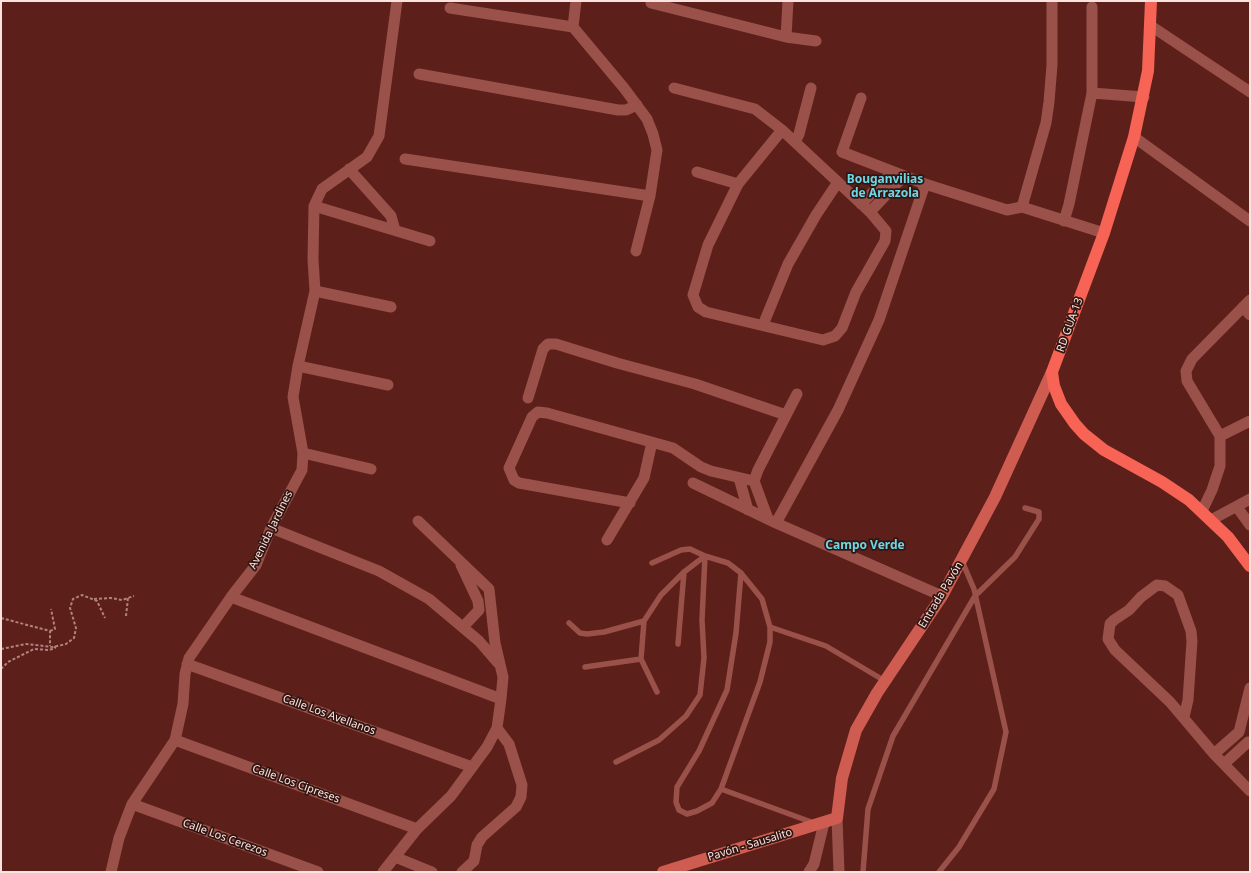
<!DOCTYPE html>
<meta charset="utf-8">
<style>
body{margin:0}
#map{position:relative;width:1251px;height:873px;overflow:hidden;background:#5d1f1a;font-family:"Noto Sans",sans-serif}
canvas{display:block}
.frame{position:absolute;inset:0;border:2px solid #fce3e0;pointer-events:none}
</style>
<div id="map">
<canvas width="1251" height="873"></canvas>
<div class="frame"></div>
</div>
<script>
const g = document.querySelector('canvas').getContext('2d');
g.lineJoin = 'round';
const toPath = rows => new Path2D(rows.map(r => 'M' + r).join(''));
function trace(path, color, width, dash) { g.strokeStyle = color; g.lineWidth = width; g.lineCap = dash ? 'butt' : 'round'; g.setLineDash(dash || []); g.stroke(path); }
function drawText(font, color, halo, rows, align = 'center') {
  g.font = font + ' "Noto Sans",sans-serif'; g.lineWidth = 3.5; g.setLineDash([]); g.textBaseline = 'middle'; g.strokeStyle = halo; g.fillStyle = color; for (const [text, x, y, turn = 0] of rows) {
    g.save(); g.translate(x, y); g.rotate((+turn || 0) * Math.PI / 180); g.textAlign = isNaN(turn) ? turn : align; if (halo) g.strokeText(text, 0, 0); g.fillText(text, 0, 0); g.restore();
  }
}
trace(toPath([
 [94,599,111,598,122,600,134,596],
 [126,616,128,598],
 [1,618,50,631,50,646],
 [50,631,55,629,51,609],
 [1,649,26,644,53,647,66,644,74,638,76,628,70,608,73,599,82,595,97,601,105,618],
 [1,669,8,662,34,649,49,650,55,648,55,646]
]), '#af8480', 2, [3, 2]);
trace(toPath([
 [569,623,580,633,587,634,604,632,644,621],
 [770,627,826,646,885,681],
 [678,644,684,572],
 [585,667,641,659],
 [657,692,641,659,644,621,661,595,684,572,705,556,728,563,741,573,762,599,770,627,770,642,760,682,721,789,814,823],
 [616,762,659,740,686,716,700,695,704,658,702,620,705,556,690,549,681,550,652,563],
 [721,789,712,803,697,811,687,814,679,810,676,802,677,787,699,751,727,690,736,633,741,573],
 [863,872,868,809,893,736,975,596,1015,557,1039,519,1039,512,1025,508],
 [939,872,959,847,994,789,1006,732,974,589,962,561]
]), '#995149', 5.5);
trace(toPath([
 [576,1,573,27,624,88,647,119,653,134,657,150,650,196,636,251],
 [651,3,786,37,816,41],
 [450,8,573,27],
 [1151,26,1250,92],
 [786,37,788,1],
 [419,74,618,110,626,110,637,105],
 [674,88,755,109,782,130,870,212,886,231,885,241,856,292,842,328,835,336,823,340,706,312,698,307,693,295,708,245,738,184,782,130],
 [1092,93,1144,97],
 [861,98,842,152,925,184,1007,210,1022,207,1104,233],
 [1134,137,1250,221],
 [795,142,799,134,811,88],
 [405,159,650,196],
 [349,169,391,216,395,230],
 [697,172,738,184],
 [861,204,893,172],
 [314,206,430,241],
 [1022,207,1046,123,1049,102,1052,65,1052,1],
 [870,212,904,176],
 [1064,221,1069,204,1092,93,1092,7],
 [315,291,391,307],
 [1243,307,1250,315],
 [763,325,788,264,816,215,838,182],
 [298,366,388,385],
 [528,398,543,349,548,344,556,344,617,363,695,384,786,415],
 [1220,436,1250,421],
 [303,453,371,469],
 [739,478,748,510],
 [693,483,776,523,942,596],
 [630,503,519,483,514,480,509,468,532,417,538,412,547,413,673,448,701,467,711,471,754,481],
 [1237,507,1250,525],
 [1202,511,1212,490,1220,466,1220,436,1187,381,1186,371,1192,359,1250,300],
 [768,519,754,481,758,470,797,394],
 [1211,520,1250,499],
 [776,523,838,410,879,320,925,184],
 [271,528,379,571,429,599,479,641,498,663],
 [607,540,644,478,652,442],
 [461,565,478,601,479,610,463,627],
 [231,597,501,699],
 [187,664,472,767],
 [1184,717,1188,700,1192,641,1191,631,1178,595,1165,586,1157,585,1141,597,1129,610,1114,620,1110,624,1108,639,1115,650,1170,702,1214,754,1250,791],
 [175,740,417,829],
 [1214,754,1239,732,1250,688],
 [1224,764,1248,742],
 [132,804,318,872],
 [837,818,839,872],
 [395,857,432,872],
 [111,872,119,838,132,804,175,740,183,704,185,674,189,658,231,597,256,565,271,528,302,470,303,453,293,397,298,366,315,291,313,259,314,206,322,189,367,157,379,136,397,1],
 [383,872,417,829,451,796,487,747,497,728,501,699,503,677,495,643,489,589,418,521],
 [462,872,474,861,477,845,482,837,516,807,521,797,522,785,509,744,497,728],
 [809,872,814,864,824,823]
]), '#995149', 11);
trace(toPath([
 [663,872,837,818,842,778,856,730,877,693,942,596,995,497,1052,372]
]), '#ce5c50', 12);
trace(toPath([
 [1151,1,1148,71,1134,137,1104,233,1052,372,1054,386,1061,404,1075,424,1084,434,1104,450,1162,482,1189,500,1228,537,1250,566]
]), '#f76355', 12);
drawText('11px', '#fce3e0', '#311511', [
 ["RD GUA-13",1070,325,-70],
 ["Avenida Jardines",271,530,-64],
 ["Entrada Pavón",941,595,-59],
 ["Calle Los Avellanos",329,715,20],
 ["Calle Los Cipreses",296,784,20],
 ["Calle Los Cerezos",225,838,20],
 ["Pavón - Sausalito",750,845,-17]
]);
drawText('bold 12px', '#6dd7e6', '#311511', [
 ["Bouganvilias",885,180],
 ["de Arrazola",885,194],
 ["Campo Verde",865,546]
]);
</script>
